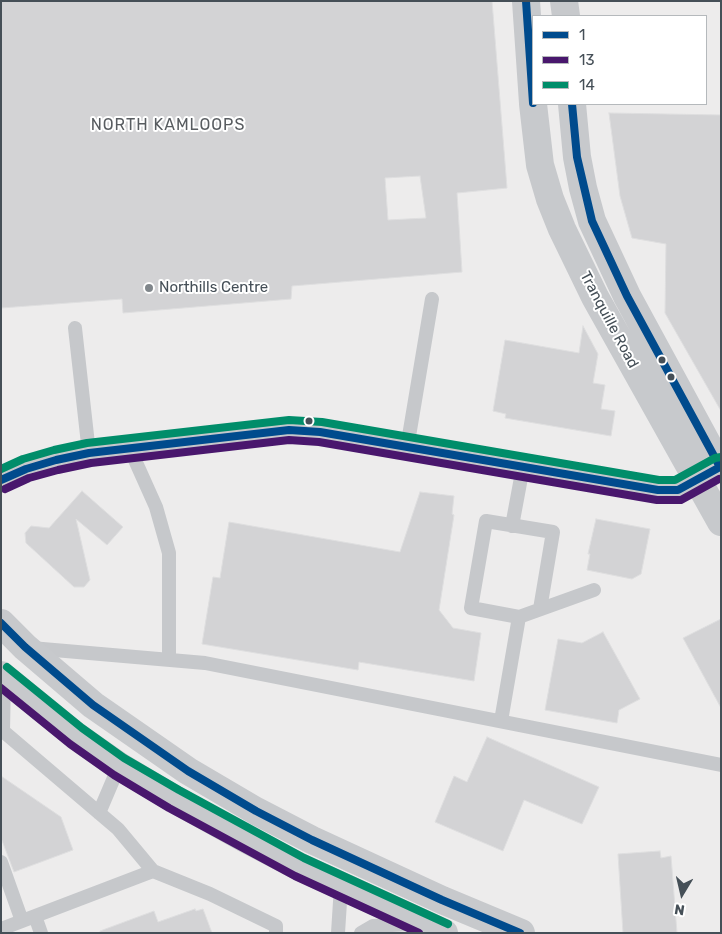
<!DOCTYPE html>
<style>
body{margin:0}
#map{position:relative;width:722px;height:934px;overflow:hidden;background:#edecec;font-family:Rubik,sans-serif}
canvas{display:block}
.frame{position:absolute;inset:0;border:2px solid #454f57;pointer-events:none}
.legend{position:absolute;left:532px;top:15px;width:175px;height:90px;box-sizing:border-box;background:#fff;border:1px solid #b5b9bc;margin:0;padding:6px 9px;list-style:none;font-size:15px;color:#454f57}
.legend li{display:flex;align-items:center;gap:10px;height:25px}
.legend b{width:25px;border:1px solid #b5b9bc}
.north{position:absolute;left:657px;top:869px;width:50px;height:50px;-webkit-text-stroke:4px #fff;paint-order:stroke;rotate:189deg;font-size:14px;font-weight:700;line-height:20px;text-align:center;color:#454f57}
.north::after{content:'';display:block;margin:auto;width:18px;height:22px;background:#454f57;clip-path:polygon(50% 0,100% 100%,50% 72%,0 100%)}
</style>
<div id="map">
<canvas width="722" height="934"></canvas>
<div class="frame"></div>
<ul class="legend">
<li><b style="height:6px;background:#004b8d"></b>1</li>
<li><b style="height:6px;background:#49176d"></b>13</li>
<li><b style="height:6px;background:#008d6a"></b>14</li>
</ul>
<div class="north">N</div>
</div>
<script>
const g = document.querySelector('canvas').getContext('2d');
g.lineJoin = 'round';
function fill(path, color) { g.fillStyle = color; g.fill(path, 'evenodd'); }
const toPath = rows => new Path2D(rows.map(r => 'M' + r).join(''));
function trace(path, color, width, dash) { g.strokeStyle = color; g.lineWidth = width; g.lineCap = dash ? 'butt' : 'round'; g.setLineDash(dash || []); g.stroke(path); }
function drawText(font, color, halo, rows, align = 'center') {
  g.font = font + ' Rubik,sans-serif'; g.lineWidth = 4; g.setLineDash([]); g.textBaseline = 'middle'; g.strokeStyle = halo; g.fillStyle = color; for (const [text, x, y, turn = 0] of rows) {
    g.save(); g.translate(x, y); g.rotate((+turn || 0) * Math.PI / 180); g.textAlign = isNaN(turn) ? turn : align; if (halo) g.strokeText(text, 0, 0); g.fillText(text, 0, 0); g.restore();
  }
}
const building = toPath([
 [1,1,492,1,507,188,457,193,462,272,292,286,291,299,123,313,122,299,1,308,1,1],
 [420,176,426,218,388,220,385,178,420,176],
 [609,113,721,115,721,411,665,313,666,244,632,238,620,196,609,113],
 [583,326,598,354,593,383,605,385,601,409,615,411,611,436,505,418,506,414,493,411,505,340,579,353,583,326],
 [82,491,123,527,107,545,76,519,90,580,84,587,74,587,26,543,25,533,31,526,49,528,82,491],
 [420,492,454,496,452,514,454,515,439,610,453,628,481,633,474,681,359,662,358,670,202,644,213,577,220,578,229,522,400,552,420,492],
 [596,519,650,529,641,574,632,579,587,570,590,554,588,554,596,519],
 [721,619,721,708,683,638,721,619],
 [603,632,640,699,619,710,617,723,545,710,558,639,582,643,603,632],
 [487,737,599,787,582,824,524,800,503,851,435,822,454,776,467,782,487,737],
 [1,776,61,817,73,850,14,872,1,838,1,776],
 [660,851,661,858,671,856,677,933,623,933,618,854,660,851],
 [195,909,196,911,203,909,212,933,100,933,100,931,154,911,158,922,195,909]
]);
fill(building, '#d3d3d5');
trace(building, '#dededf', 1);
trace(toPath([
 [75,328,89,453],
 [407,448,432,299],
 [130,449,156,507,169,553,169,660],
 [512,526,523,467],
 [519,617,471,608,486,521,553,532,540,609],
 [31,648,205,663,721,765],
 [501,721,519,617,594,590],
 [3,731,4,678],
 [1,732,3,731,118,829,153,871],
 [99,813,119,766],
 [1,862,22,921],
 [35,916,41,933],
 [1,929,153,871,210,894,276,926,276,933],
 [338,933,341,886],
 [361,933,373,926,411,924]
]), '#c6c8cb', 14);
trace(toPath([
 [1,480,26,469,56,460,89,453,289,430,320,432,658,490,678,490,697,481]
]), '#c6c8cb', 26);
trace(toPath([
 [526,1,533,103],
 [564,1,566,16],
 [533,104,540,165,550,199,562,229,595,297,721,522],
 [572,104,577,157,583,188,592,221,627,296,721,469],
 [1,623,25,647,93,705,188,771,256,811,312,840,442,900,521,933],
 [1,675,76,736,119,766,174,799,244,838,300,867,444,933]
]), '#c7c9cc', 28);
trace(toPath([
 [526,1,533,103],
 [1,480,26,469,56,460,89,453,289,430,320,432,658,490,678,490,720,467,627,296,592,221,577,157,572,104],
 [1,623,25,647,93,705,188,771,256,811,312,840,442,900,520,933]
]), '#004b8d', 8);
trace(toPath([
 [5,489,29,478,58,470,91,463,289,440,319,442,657,500,681,500,719,479],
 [1,688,70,744,114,775,169,808,295,876,419,933]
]), '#49176d', 8);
trace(toPath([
 [1,469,23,459,54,450,87,443,289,420,322,422,659,480,675,480,715,458,721,457],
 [7,667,82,728,124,758,179,790,304,858,448,924]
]), '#008d6a', 8);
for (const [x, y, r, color] of [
 [149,288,5,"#80868b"],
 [662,360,4.5,"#454f57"],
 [671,377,4.5,"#454f57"],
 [309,421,4.5,"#454f57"]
]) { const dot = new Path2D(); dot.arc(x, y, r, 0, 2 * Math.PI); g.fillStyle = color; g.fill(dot); trace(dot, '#fff', 2); }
drawText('15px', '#454f57', '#fff', [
 ["Northills Centre",159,288]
], 'left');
drawText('15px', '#454f57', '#fff', [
 ["Tranquille Road",609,320,62]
]);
g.letterSpacing = '1px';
drawText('16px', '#585c60', '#fff', [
 ["NORTH KAMLOOPS",168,125]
]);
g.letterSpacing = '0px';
</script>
